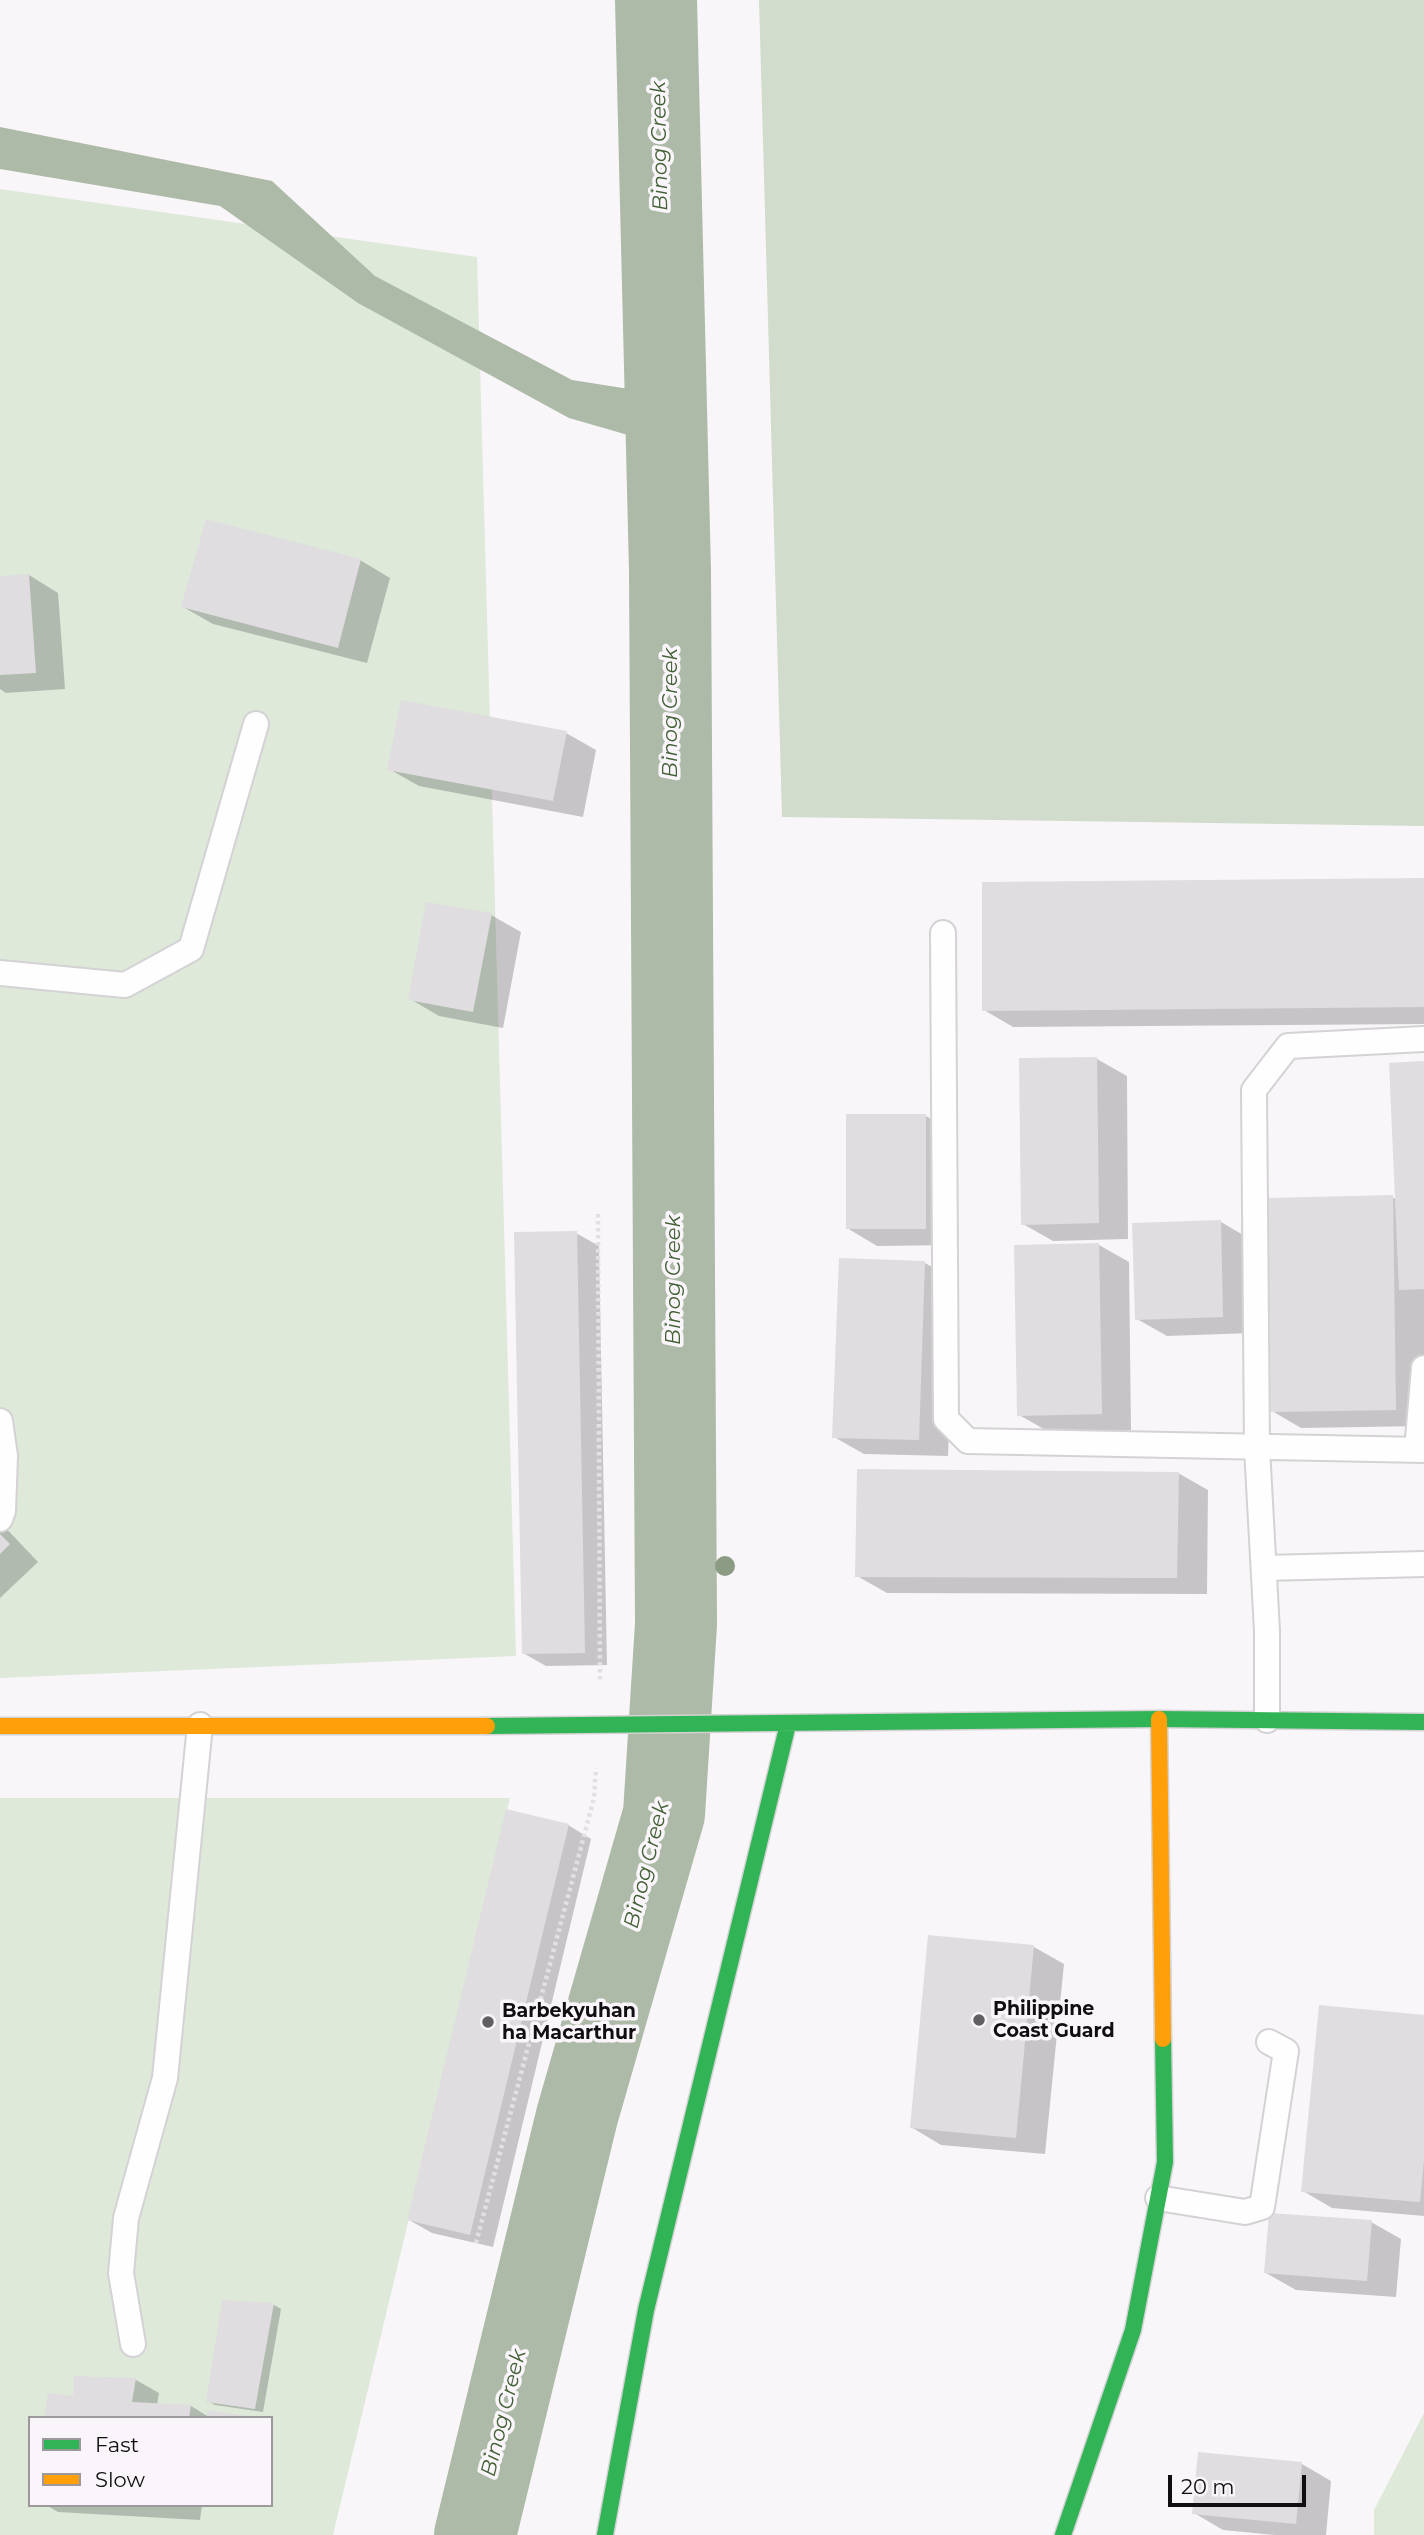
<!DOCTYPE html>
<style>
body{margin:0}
#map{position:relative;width:1424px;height:2535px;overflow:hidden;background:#f9f6f9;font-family:Montserrat,sans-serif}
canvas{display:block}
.legend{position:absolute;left:28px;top:2416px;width:245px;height:91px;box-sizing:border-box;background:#faf5fa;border:2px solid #9c999c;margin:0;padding:9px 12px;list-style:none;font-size:21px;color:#100e10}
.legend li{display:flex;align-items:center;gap:14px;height:35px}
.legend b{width:35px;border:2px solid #9c999c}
.scale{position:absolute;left:1168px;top:2475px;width:138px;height:32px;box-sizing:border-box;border:4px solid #100e10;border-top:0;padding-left:9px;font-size:21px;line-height:24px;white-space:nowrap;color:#100e10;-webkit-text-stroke:5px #faf5fa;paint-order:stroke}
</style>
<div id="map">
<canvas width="1424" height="2535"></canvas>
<ul class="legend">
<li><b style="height:9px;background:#30b455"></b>Fast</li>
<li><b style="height:9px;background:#ff9f0a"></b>Slow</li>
</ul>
<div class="scale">20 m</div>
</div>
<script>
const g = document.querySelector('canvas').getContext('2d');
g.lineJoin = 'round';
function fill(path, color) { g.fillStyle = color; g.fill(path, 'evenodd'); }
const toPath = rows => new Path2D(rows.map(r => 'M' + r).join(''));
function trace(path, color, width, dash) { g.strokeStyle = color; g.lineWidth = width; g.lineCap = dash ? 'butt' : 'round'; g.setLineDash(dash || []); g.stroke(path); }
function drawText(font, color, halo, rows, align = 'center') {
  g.font = font + ' Montserrat,sans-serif'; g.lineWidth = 7; g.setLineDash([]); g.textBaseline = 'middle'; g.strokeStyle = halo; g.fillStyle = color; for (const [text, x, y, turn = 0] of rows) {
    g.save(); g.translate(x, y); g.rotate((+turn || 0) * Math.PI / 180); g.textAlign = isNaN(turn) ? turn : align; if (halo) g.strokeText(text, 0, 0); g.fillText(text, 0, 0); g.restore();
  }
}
fill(toPath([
 [0,189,477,257,516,1656,0,1678],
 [0,1798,510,1798,333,2535,0,2535],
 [30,2418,271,2418,271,2505,30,2505],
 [1424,2413,1424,2535,1374,2535,1374,2510]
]), '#dee9da');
fill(toPath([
 [759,0,1424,0,1424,826,782,817]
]), '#d1dccc');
fill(toPath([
 [0,127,272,181,375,276,572,380,629,389,628,435,569,418,358,303,220,206,0,169]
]), '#adbaa8');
fill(toPath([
 [360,560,390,578,367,663,213,624,183,607],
 [29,575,58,593,65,689,6,693,0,689,0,578],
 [566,733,596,750,583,817,419,786,389,769],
 [1424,880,1424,1024,1013,1027,984,1010],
 [491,915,521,932,503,1028,439,1016,410,999],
 [1097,1059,1127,1076,1128,1239,1053,1241,1023,1224],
 [1424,1063,1424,1426,1301,1428,1272,1411,1392,1197,1397,1200],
 [926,1116,956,1133,956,1245,877,1246,847,1228],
 [1221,1222,1250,1239,1252,1333,1167,1336,1137,1319],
 [576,1233,599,1246,607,1665,546,1666,523,1653],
 [1099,1245,1129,1262,1131,1430,1049,1432,1019,1415],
 [840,1260,925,1263,955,1280,948,1456,864,1454,834,1437],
 [1178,1473,1208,1490,1207,1594,887,1593,857,1576],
 [0,1522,38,1562,0,1598],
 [568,1825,591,1839,493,2247,432,2233,409,2220],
 [1034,1947,1064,1964,1045,2154,941,2145,911,2127],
 [1424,2017,1424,2216,1332,2208,1303,2191],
 [1371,2222,1401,2239,1396,2297,1296,2290,1266,2273],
 [274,2305,281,2309,263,2412,215,2405,208,2401],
 [76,2378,136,2380,159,2393,157,2405,191,2406,209,2417,247,2418,46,2418,75,2398],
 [1302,2464,1331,2481,1326,2535,1274,2535,1223,2530,1194,2513],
 [46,2505,202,2505,200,2520,58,2512]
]), '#0003');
trace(toPath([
 [475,2535,577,2116,664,1814,676,1624,670,571,656,0]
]), '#adbaa8', 82);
fill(toPath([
 [206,519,361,559,338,648,181,607],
 [29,574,36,673,0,675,0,576],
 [401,700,567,731,553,801,387,770],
 [1424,878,1424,1007,982,1011,982,882],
 [426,902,492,913,473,1012,408,1000],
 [1097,1057,1099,1223,1021,1225,1019,1058],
 [1424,1061,1424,1289,1399,1290,1389,1063],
 [846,1114,926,1114,926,1229,846,1229],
 [1393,1195,1396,1410,1270,1412,1267,1198],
 [1221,1220,1223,1317,1135,1320,1132,1223],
 [577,1231,585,1653,522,1654,514,1232],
 [1099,1243,1102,1414,1017,1416,1014,1245],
 [839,1258,925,1261,919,1440,832,1438],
 [857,1469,1179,1472,1177,1578,855,1577],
 [0,1534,10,1544,0,1554],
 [506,1809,569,1824,470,2235,407,2220],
 [928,1935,1034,1945,1016,2138,910,2128],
 [1319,2005,1424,2015,1424,2160,1420,2202,1301,2192],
 [1269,2213,1372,2220,1367,2281,1264,2273],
 [222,2300,274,2303,255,2409,206,2402],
 [74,2376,136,2378,132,2402,191,2405,189,2418,44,2418,48,2393,73,2396],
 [207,2410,248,2416,248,2418,207,2418],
 [1198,2452,1302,2462,1296,2524,1192,2514]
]), '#dfdddf');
const lane = toPath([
 [943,933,946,1419,968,1441,1424,1450],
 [0,973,125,985,191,949,256,724],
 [0,1421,5,1456,3,1511,0,1519],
 [1417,1450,1424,1368],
 [1264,1568,1424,1564],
 [1267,1720,1267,1631,1257,1448,1254,1090,1288,1046,1424,1039],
 [1158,2198,1245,2212,1262,2207,1286,2051,1269,2042],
 [133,2344,121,2273,126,2218,165,2078,200,1725]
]);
const fast = toPath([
 [487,1726,1159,1719,1424,1722],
 [605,2535,646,2310,788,1724],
 [1063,2535,1133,2330,1165,2162,1163,2039]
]);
const slow = toPath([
 [1159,1719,1163,2039],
 [0,1726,487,1726]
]);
trace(lane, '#d4d2d4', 28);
trace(fast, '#d4d2d4', 19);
trace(slow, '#d4d2d4', 19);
trace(toPath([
 [598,1214,600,1682],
 [476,2243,594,1798,596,1768]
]), '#e1e1e1', 4.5, [3.5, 3.5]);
trace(lane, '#fefefe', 24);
trace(fast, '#30b455', 16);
trace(slow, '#ff9f0a', 16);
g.fillStyle = '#8c9b84';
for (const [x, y] of [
 [725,1566]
]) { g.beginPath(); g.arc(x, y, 10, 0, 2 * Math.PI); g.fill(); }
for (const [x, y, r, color] of [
 [979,2020,7,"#625f62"],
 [488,2022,7,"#625f62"]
]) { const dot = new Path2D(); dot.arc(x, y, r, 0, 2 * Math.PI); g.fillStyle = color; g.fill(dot); trace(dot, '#faf5fa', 2.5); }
drawText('bold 19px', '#100e10', '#faf5fa', [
 ["Philippine",993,2009],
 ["Coast Guard",993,2031],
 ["Barbekyuhan",502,2011],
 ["ha Macarthur",502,2033]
], 'left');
drawText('italic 21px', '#426135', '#faf5fa', [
 ["Binog Creek",660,146,-91],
 ["Binog Creek",671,713,-90],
 ["Binog Creek",674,1280,-90],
 ["Binog Creek",647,1865,-76],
 ["Binog Creek",504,2413,-76]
]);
</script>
